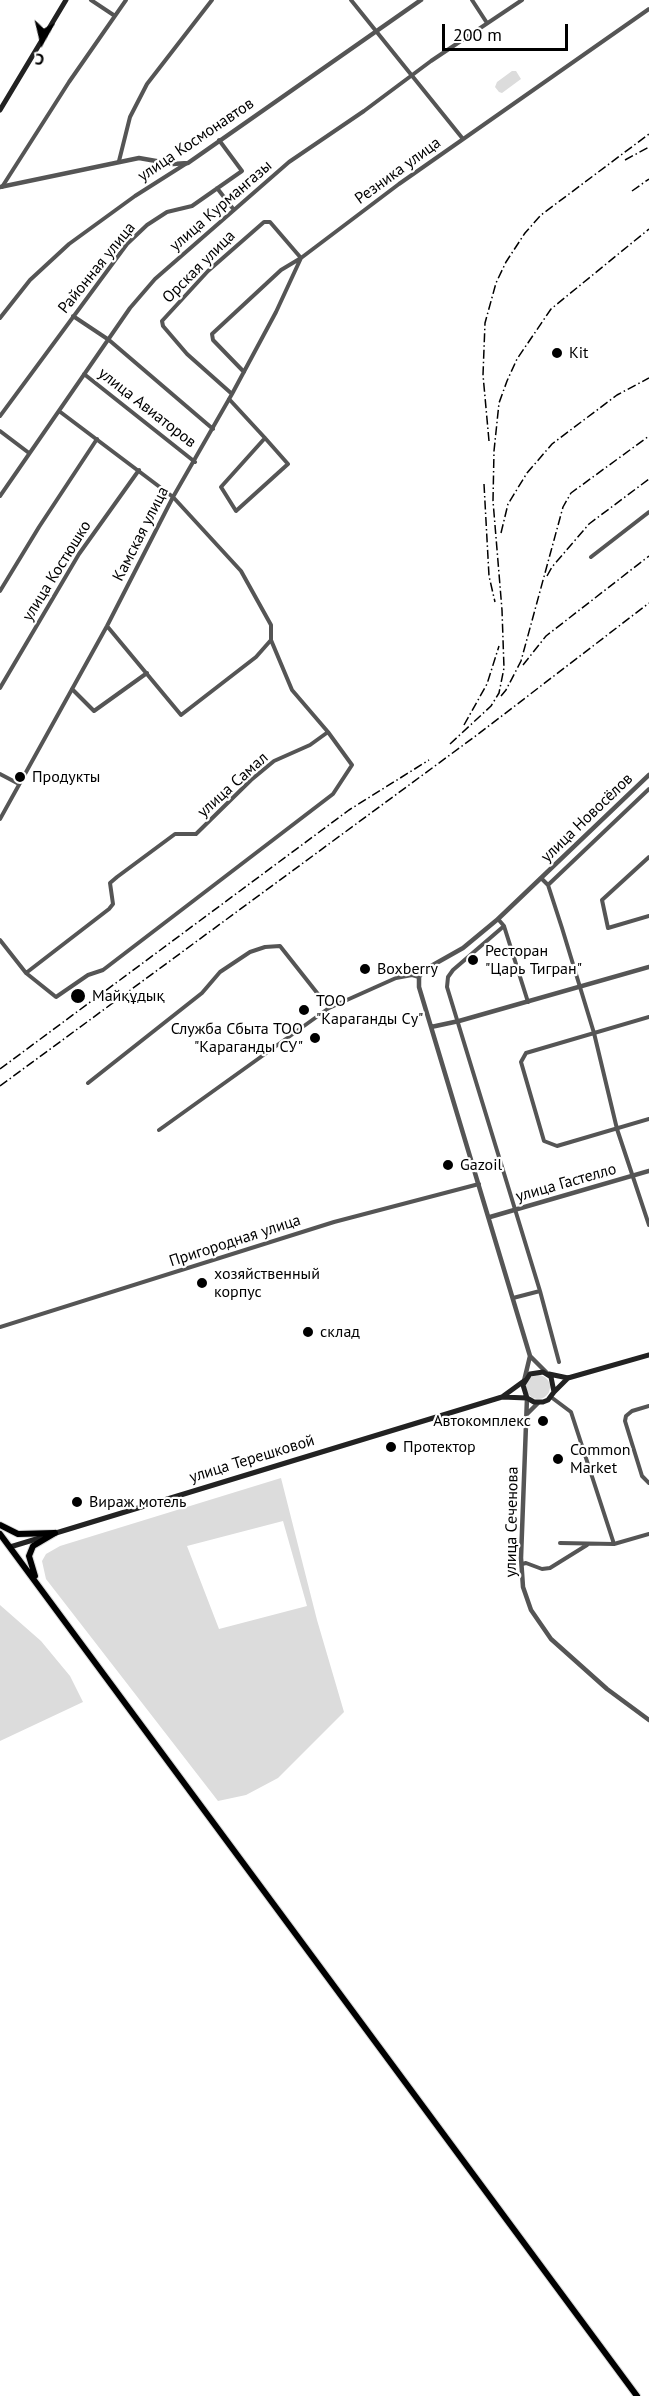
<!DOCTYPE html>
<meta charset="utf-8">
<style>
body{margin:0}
#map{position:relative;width:649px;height:2396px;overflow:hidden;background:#fff;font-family:"PT Sans",sans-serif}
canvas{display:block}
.north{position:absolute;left:12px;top:12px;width:60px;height:60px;-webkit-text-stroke:4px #fff;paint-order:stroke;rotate:188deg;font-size:16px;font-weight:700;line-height:24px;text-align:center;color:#000}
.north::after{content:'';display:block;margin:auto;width:21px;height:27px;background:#000;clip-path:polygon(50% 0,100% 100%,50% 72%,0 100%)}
.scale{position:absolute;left:442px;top:24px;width:126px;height:27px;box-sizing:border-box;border:3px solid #000;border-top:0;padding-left:8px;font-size:18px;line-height:21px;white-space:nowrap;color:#000;-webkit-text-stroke:4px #fff;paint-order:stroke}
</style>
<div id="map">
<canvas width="649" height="2396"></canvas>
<div class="north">С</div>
<div class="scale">200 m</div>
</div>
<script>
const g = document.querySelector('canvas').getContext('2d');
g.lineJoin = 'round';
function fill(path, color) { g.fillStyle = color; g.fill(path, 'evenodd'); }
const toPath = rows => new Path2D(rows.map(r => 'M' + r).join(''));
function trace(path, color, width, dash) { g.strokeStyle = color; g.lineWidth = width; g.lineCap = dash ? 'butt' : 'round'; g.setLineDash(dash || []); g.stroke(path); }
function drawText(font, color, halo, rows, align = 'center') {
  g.font = font + ' "PT Sans",sans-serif'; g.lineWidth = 4.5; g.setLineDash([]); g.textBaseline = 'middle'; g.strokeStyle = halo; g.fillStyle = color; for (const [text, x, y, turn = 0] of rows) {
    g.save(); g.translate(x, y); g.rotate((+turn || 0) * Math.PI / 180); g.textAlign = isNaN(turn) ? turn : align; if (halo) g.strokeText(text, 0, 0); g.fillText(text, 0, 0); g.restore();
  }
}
fill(toPath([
 [512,71,516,71,521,79,502,93,499,92,495,87,497,82],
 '526 1387a12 12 0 1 1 24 0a12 12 0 1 1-24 0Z',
 [281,1478,317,1620,344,1712,278,1778,246,1795,218,1801,46,1579,42,1561,46,1554,60,1546],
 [283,1521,307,1606,219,1629,187,1546],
 [0,1605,41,1641,70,1676,83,1702,0,1741]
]), '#dcdcdc');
const primary = toPath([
 [0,1525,18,1534,54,1533],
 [0,1534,637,2396],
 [35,1576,29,1556,33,1546,55,1533]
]);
trace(primary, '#dbdbdb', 8);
trace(toPath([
 [91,0,115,16],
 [351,0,463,139],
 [472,0,487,23],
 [119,161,130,117,147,84,212,0],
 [2,187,69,82,126,0],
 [217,188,234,210],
 [73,316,109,340,213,429],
 [0,318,30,280,69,244,135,196,187,163],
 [244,372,213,340,212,334,281,270,301,258,399,184,649,9],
 [84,374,195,462],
 [232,394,187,354,163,326,162,321,208,271,264,222,270,222,301,258],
 [229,399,265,438,288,464,236,511,221,487,265,438],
 [0,416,127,244,147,225,167,212,192,206,242,171,219,140],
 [0,431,29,453],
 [0,496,130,308,155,279,289,162,364,111,431,61,522,0],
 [591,557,649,512],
 [0,591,39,527,97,439],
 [107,626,181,715,256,657,271,640],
 [0,688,79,554,139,470],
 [72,689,94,711,147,673],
 [0,774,19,784],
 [0,819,107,626,173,497,232,394,276,312,301,258],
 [649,857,602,900,608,928,649,916],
 [542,879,548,885,562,928,594,1033,617,1129,649,1225],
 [548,885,649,789],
 [498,919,504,926,528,1002],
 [504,926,453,970,448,977,447,987,540,1291,559,1362],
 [0,940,26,973,109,909,113,904,110,883,117,877,175,834,196,834,251,780,274,761,310,745,328,732],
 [26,973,56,997,88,975,103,970,333,794,352,765,328,732,292,690,271,640,271,625,241,571,173,497,59,411],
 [649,1017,526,1053,521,1062,544,1141,557,1146,649,1119],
 [88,1083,202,993,220,972,250,952,265,947,280,946,329,1008],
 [159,1130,329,1008,396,978,412,975,419,977],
 [475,1170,501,1165],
 [513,1298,540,1291],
 [0,1327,334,1222,479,1184],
 [551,1397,571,1412,614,1544],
 [649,1406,632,1411,626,1416,625,1421,642,1476,649,1483],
 [560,1543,614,1544,649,1534],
 [522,1564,526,1563,542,1569,550,1568,587,1545]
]), '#555', 4);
trace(toPath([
 [0,187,139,158,173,164,188,163,421,0],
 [431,1027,459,1021,649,967],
 [490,1217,649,1171],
 [546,1372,530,1356,419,987,419,977,424,970,463,948,498,919,649,775],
 [524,1381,530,1356],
 [527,1398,521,1558,523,1587,531,1610,551,1639,607,1689,649,1720],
 [527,1414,538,1403]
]), '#555', 4.5);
trace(toPath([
 [0,110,66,0],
 [549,1374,568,1378,649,1355],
 [554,1392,568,1378],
 [502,1397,524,1381],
 [10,1547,502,1397,527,1398,534,1402,543,1402,548,1400,554,1392,551,1377,543,1372,530,1374,523,1385,527,1398]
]), '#222', 5);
trace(primary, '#000', 6);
trace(toPath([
 [625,160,649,147],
 [632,191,649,179],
 [489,441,483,375,485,323,496,283,506,262,525,233,541,215,649,134],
 [484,484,489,576,495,602],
 [501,533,508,504,527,473,552,444,617,395,649,378],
 [547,576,552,567,589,524,649,479],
 [523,665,546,636,649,556],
 [501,696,506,690,521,661,563,507,571,493,649,436],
 [464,725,487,684,499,646],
 [450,744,491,706,499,693,504,668,502,610,493,501,494,451,499,403,507,381,517,359,551,309,649,229],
 [0,1069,349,810,429,760],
 [0,1086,477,735,649,603]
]), '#000', 1.5, [9, 3, 1.5, 3]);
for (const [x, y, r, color] of [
 [557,353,6,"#000"],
 [20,777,6,"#000"],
 [473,960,6,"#000"],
 [365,969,6,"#000"],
 [78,996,8,"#000"],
 [304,1010,6,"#000"],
 [315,1038,6,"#000"],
 [448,1165,6,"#000"],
 [202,1283,6,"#000"],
 [308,1332,6,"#000"],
 [543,1421,6,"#000"],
 [391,1447,6,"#000"],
 [558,1459,6,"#000"],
 [77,1502,6,"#000"]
]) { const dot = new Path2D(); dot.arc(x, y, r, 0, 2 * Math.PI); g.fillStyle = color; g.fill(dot); trace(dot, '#fff', 2); }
drawText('16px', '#000', '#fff', [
 ["улица Космонавтов",196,140,-34],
 ["Резника улица",398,171,-36],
 ["улица Курмангазы",221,206,-41],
 ["Орская улица",199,267,-45],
 ["Районная улица",97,268,-51],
 ["улица Авиаторов",147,408,38],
 ["Камская улица",141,534,-63],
 ["улица Костюшко",57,571,-58],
 ["улица Самал",233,785,-42],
 ["улица Новосёлов",587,818,-44],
 ["улица Гастелло",566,1183,-16],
 ["Пригородная улица",235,1241,-18],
 ["улица Терешковой",252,1459,-17],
 ["улица Сеченова",512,1522,-89]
]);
drawText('16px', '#000', '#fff', [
 ["Kit",569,353],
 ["Продукты",32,777],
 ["Ресторан",485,951],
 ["\"Царь Тигран\"",485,969],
 ["Boxberry",377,969],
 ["Майқұдық",92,996],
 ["ТОО",316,1001],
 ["\"Караганды Су\"",316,1019],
 ["Служба Сбыта ТОО",303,1029,"right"],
 ["\"Караганды СУ\"",303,1047,"right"],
 ["Gazoil",460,1165],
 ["хозяйственный",214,1274],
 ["корпус",214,1292],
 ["склад",320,1332],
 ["Автокомплекс",531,1421,"right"],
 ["Протектор",403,1447],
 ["Common",570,1450],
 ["Market",570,1468],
 ["Вираж мотель",89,1502]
], 'left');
</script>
